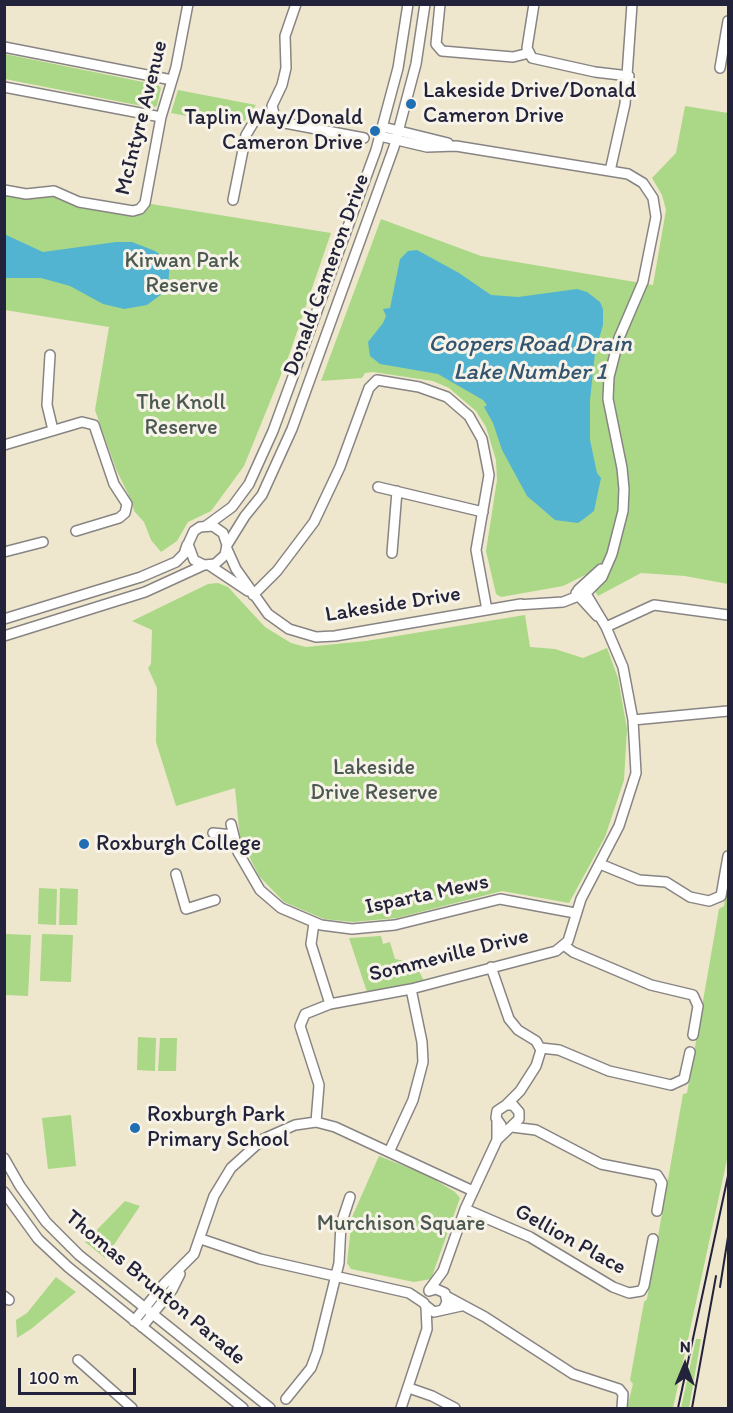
<!DOCTYPE html>
<style>
body{margin:0}
#map{position:relative;width:733px;height:1413px;overflow:hidden;background:#eee7cd;font-family:Itim,sans-serif}
canvas{display:block}
.frame{position:absolute;inset:0;border:6px solid #22223b;pointer-events:none}
.north{position:absolute;left:655px;top:1335px;width:60px;height:60px;-webkit-text-stroke:4px #f7f3e8;paint-order:stroke;rotate:1deg;font-size:16px;font-weight:700;line-height:24px;text-align:center;color:#22223b}
.north::after{content:'';display:block;margin:auto;width:21px;height:27px;background:#22223b;clip-path:polygon(50% 0,100% 100%,50% 72%,0 100%)}
.scale{position:absolute;left:18px;top:1368px;width:118px;height:27px;box-sizing:border-box;border:3px solid #22223b;border-top:0;padding-left:8px;font-size:18px;line-height:21px;white-space:nowrap;color:#22223b;-webkit-text-stroke:4px #f7f3e8;paint-order:stroke}
</style>
<div id="map">
<canvas width="733" height="1413"></canvas>
<div class="frame"></div>
<div class="north">N</div>
<div class="scale">100 m</div>
</div>
<script>
const g = document.querySelector('canvas').getContext('2d');
g.lineJoin = 'round';
function fill(path, color) { g.fillStyle = color; g.fill(path, 'evenodd'); }
const toPath = rows => new Path2D(rows.map(r => 'M' + r).join(''));
function trace(path, color, width, dash) { g.strokeStyle = color; g.lineWidth = width; g.lineCap = dash ? 'butt' : 'round'; g.setLineDash(dash || []); g.stroke(path); }
function drawText(font, color, halo, rows, align = 'center') {
  g.font = font + ' Itim,sans-serif'; g.lineWidth = 6; g.setLineDash([]); g.textBaseline = 'middle'; g.strokeStyle = halo; g.fillStyle = color; for (const [text, x, y, turn = 0] of rows) {
    g.save(); g.translate(x, y); g.rotate((+turn || 0) * Math.PI / 180); g.textAlign = isNaN(turn) ? turn : align; if (halo) g.strokeText(text, 0, 0); g.fillText(text, 0, 0); g.restore();
  }
}
fill(toPath([
 [5,54,158,85,161,88,157,106,152,108,5,79],
 [178,90,256,105,241,126,171,113],
 [685,106,728,113,728,584,685,576,641,573,598,596,585,575,563,586,501,597,496,594,486,551,497,480,496,460,486,427,476,411,449,388,433,381,373,372,365,373,362,378,321,381,381,219,481,256,653,285,666,210,662,195,652,178,676,153],
 [4,190,62,193,133,211,145,203,331,233,289,355,244,466,211,511,188,522,177,541,161,552,151,540,144,522,134,511,132,502,116,469,95,410,109,327,5,310],
 [218,583,228,587,265,627,291,643,306,647,366,641,525,615,530,647,555,649,583,658,607,648,618,678,627,729,624,780,605,837,569,903,502,891,397,918,353,922,324,919,284,902,259,876,240,838,235,788,176,806,156,742,157,688,148,668,151,664,152,630,132,621,208,584],
 [728,881,728,1155,673,1408,627,1408,633,1384,630,1380,644,1302,647,1299,683,1094,687,1093,719,909,724,906],
 [39,888,57,889,56,925,38,924],
 [60,888,78,889,77,925,59,925],
 [5,934,31,935,28,996,5,995],
 [42,934,73,935,71,982,40,981],
 [381,936,383,944,390,942,395,959,415,963,424,981,367,992,349,938],
 [138,1037,156,1038,155,1071,137,1070],
 [160,1038,177,1038,176,1071,158,1071],
 [71,1115,76,1166,48,1169,42,1118],
 [379,1156,429,1176,455,1192,460,1198,431,1279,414,1282,351,1269,347,1263,352,1217],
 [125,1201,140,1206,105,1258,85,1242],
 [56,1277,76,1292,31,1329,17,1338,16,1320,27,1313],
 [696,1339,701,1339,689,1408,681,1408]
]), '#aad886');
fill(toPath([
 [4,234,43,252,116,242,132,242,155,251,165,258,170,264,168,284,163,293,147,305,124,309,103,304,70,286,41,278,5,278],
 [417,250,459,273,491,295,518,297,577,289,587,292,600,302,603,309,603,325,595,353,590,400,590,440,597,473,601,478,594,511,585,518,578,523,555,520,527,496,502,450,493,423,484,407,487,405,483,400,438,374,380,364,370,356,368,342,383,323,386,316,383,309,390,308,400,259,408,251]
]), '#53b4d2');
const minor = toPath([
 [296,4,285,36,286,68,282,85,272,106,275,117,285,123,364,138],
 [440,4,436,44,442,51,513,57,529,53],
 [534,4,527,48,532,58,595,72,629,76],
 [4,47,172,80],
 [720,68,728,21],
 [4,87,161,117],
 [383,127,448,143],
 [380,136,427,147,456,146,628,174,643,183,653,198,656,217,643,282,619,338,609,377,608,399,622,468,624,489,623,511,612,554,602,577,586,593,563,602,517,605],
 [610,171,625,104,632,4],
 [4,190,26,194,54,191,79,202,133,211,140,209,145,203,161,117,176,67,188,4],
 [233,200,246,135,255,120,273,112],
 [50,355,47,405,53,430],
 [4,445,82,422,94,425,114,484,127,504,125,513,119,518,76,531],
 [378,487,483,512],
 [206,526,232,507,249,484,273,431,376,150,398,68,408,4],
 [227,545,245,516,262,495,292,429,394,147,416,64,425,4],
 [227,549,236,569,268,614,289,629,316,637,335,636,521,604],
 [4,552,43,542],
 [392,553,397,491],
 [209,565,248,591],
 [578,590,601,569],
 [576,593,597,616],
 [253,595,277,571,314,522,340,467,369,388,377,380,419,387,447,397,469,416,482,439,489,475,476,550,487,610],
 [4,619,141,577,176,562,184,554,187,545],
 [606,627,654,605,728,615],
 [4,636,145,592,204,565,215,564,225,555,227,545,223,533,213,526,200,527,194,531,188,544,194,560,204,565],
 [633,720,728,711],
 [231,824,238,852,260,890,281,908,321,925,352,929,395,925,500,899,575,913],
 [213,833,233,835],
 [600,864,639,880,666,882,690,897,709,901,721,896,728,856],
 [176,874,186,909,215,900],
 [314,923,311,944,330,1004],
 [565,946,573,952,651,985,693,995,698,1006,693,1035],
 [491,967,509,1019,518,1030,536,1041,541,1050,536,1066,520,1091,506,1105],
 [541,1048,559,1050,609,1071,671,1085,684,1079,690,1052],
 [316,1122,319,1085,300,1026,305,1014,330,1004,411,989,556,951,568,941,581,899,619,826,636,773,633,720,623,667,606,627,582,587],
 [512,1127,536,1130,601,1164,657,1175,662,1183,657,1211],
 [497,1140,519,1119,519,1112,513,1105,506,1105,497,1111,496,1118,501,1125],
 [389,1152,413,1100,423,1062,422,1042,411,989],
 [4,1158,20,1186,46,1222,79,1255,270,1408],
 [4,1192,38,1239,68,1267,243,1408],
 [465,1209,530,1237,613,1287,629,1293,641,1291,644,1286,653,1239],
 [201,1239,260,1259,409,1293,424,1303],
 [429,1290,443,1271,465,1209,497,1140,497,1121],
 [429,1291,436,1289,445,1293,447,1302,444,1308],
 [4,1296,9,1300],
 [446,1296,485,1317,573,1374,619,1389,623,1394,622,1408],
 [425,1305,434,1312,461,1306],
 [134,1321,164,1284,194,1254,214,1196,231,1168,263,1139,295,1125,316,1122,335,1127,473,1191],
 [142,1327,172,1290,180,1274],
 [78,1360,132,1408],
 [409,1388,432,1396,455,1408],
 [286,1399,311,1368,317,1352,339,1263,341,1224,350,1197],
 [401,1408,427,1329,426,1307]
]);
trace(minor, '#888484', 12);
trace(minor, '#fff', 9);
trace(toPath([
 [720,1287,728,1237],
 [678,1408,728,1176],
 [692,1408,716,1276]
]), '#22223b', 2);
for (const [x, y, r, color] of [
 [411,104,6,"#1f6fb2"],
 [375,131,6,"#1f6fb2"],
 [84,844,6,"#1f6fb2"],
 [135,1128,6,"#1f6fb2"]
]) { const dot = new Path2D(); dot.arc(x, y, r, 0, 2 * Math.PI); g.fillStyle = color; g.fill(dot); trace(dot, '#f7f3e8', 2); }
drawText('22px', '#22223b', '#f7f3e8', [
 ["Lakeside Drive/Donald",423,91],
 ["Cameron Drive",423,116],
 ["Taplin Way/Donald",363,118,"right"],
 ["Cameron Drive",363,143,"right"],
 ["Roxburgh College",96,844],
 ["Roxburgh Park",147,1115],
 ["Primary School",147,1140]
], 'left');
drawText('22px', '#22223b', '#f7f3e8', [
 ["McIntyre Avenue",142,118,-76],
 ["Donald Cameron Drive",327,275,-70],
 ["Lakeside Drive",393,605,-9],
 ["Isparta Mews",427,895,-12],
 ["Sommeville Drive",449,956,-14],
 ["Gellion Place",570,1240,29],
 ["Thomas Brunton Parade",155,1288,40]
]);
drawText('22px', '#4b5952', '#f7f3e8', [
 ["Kirwan Park",182,261],
 ["Reserve",182,286],
 ["The Knoll",181,403],
 ["Reserve",181,428],
 ["Lakeside",374,768],
 ["Drive Reserve",374,793],
 ["Murchison Square",401,1224]
]);
drawText('italic 24px', '#335570', '#f7f3e8', [
 ["Coopers Road Drain",530,345],
 ["Lake Number 1",530,373]
]);
</script>
